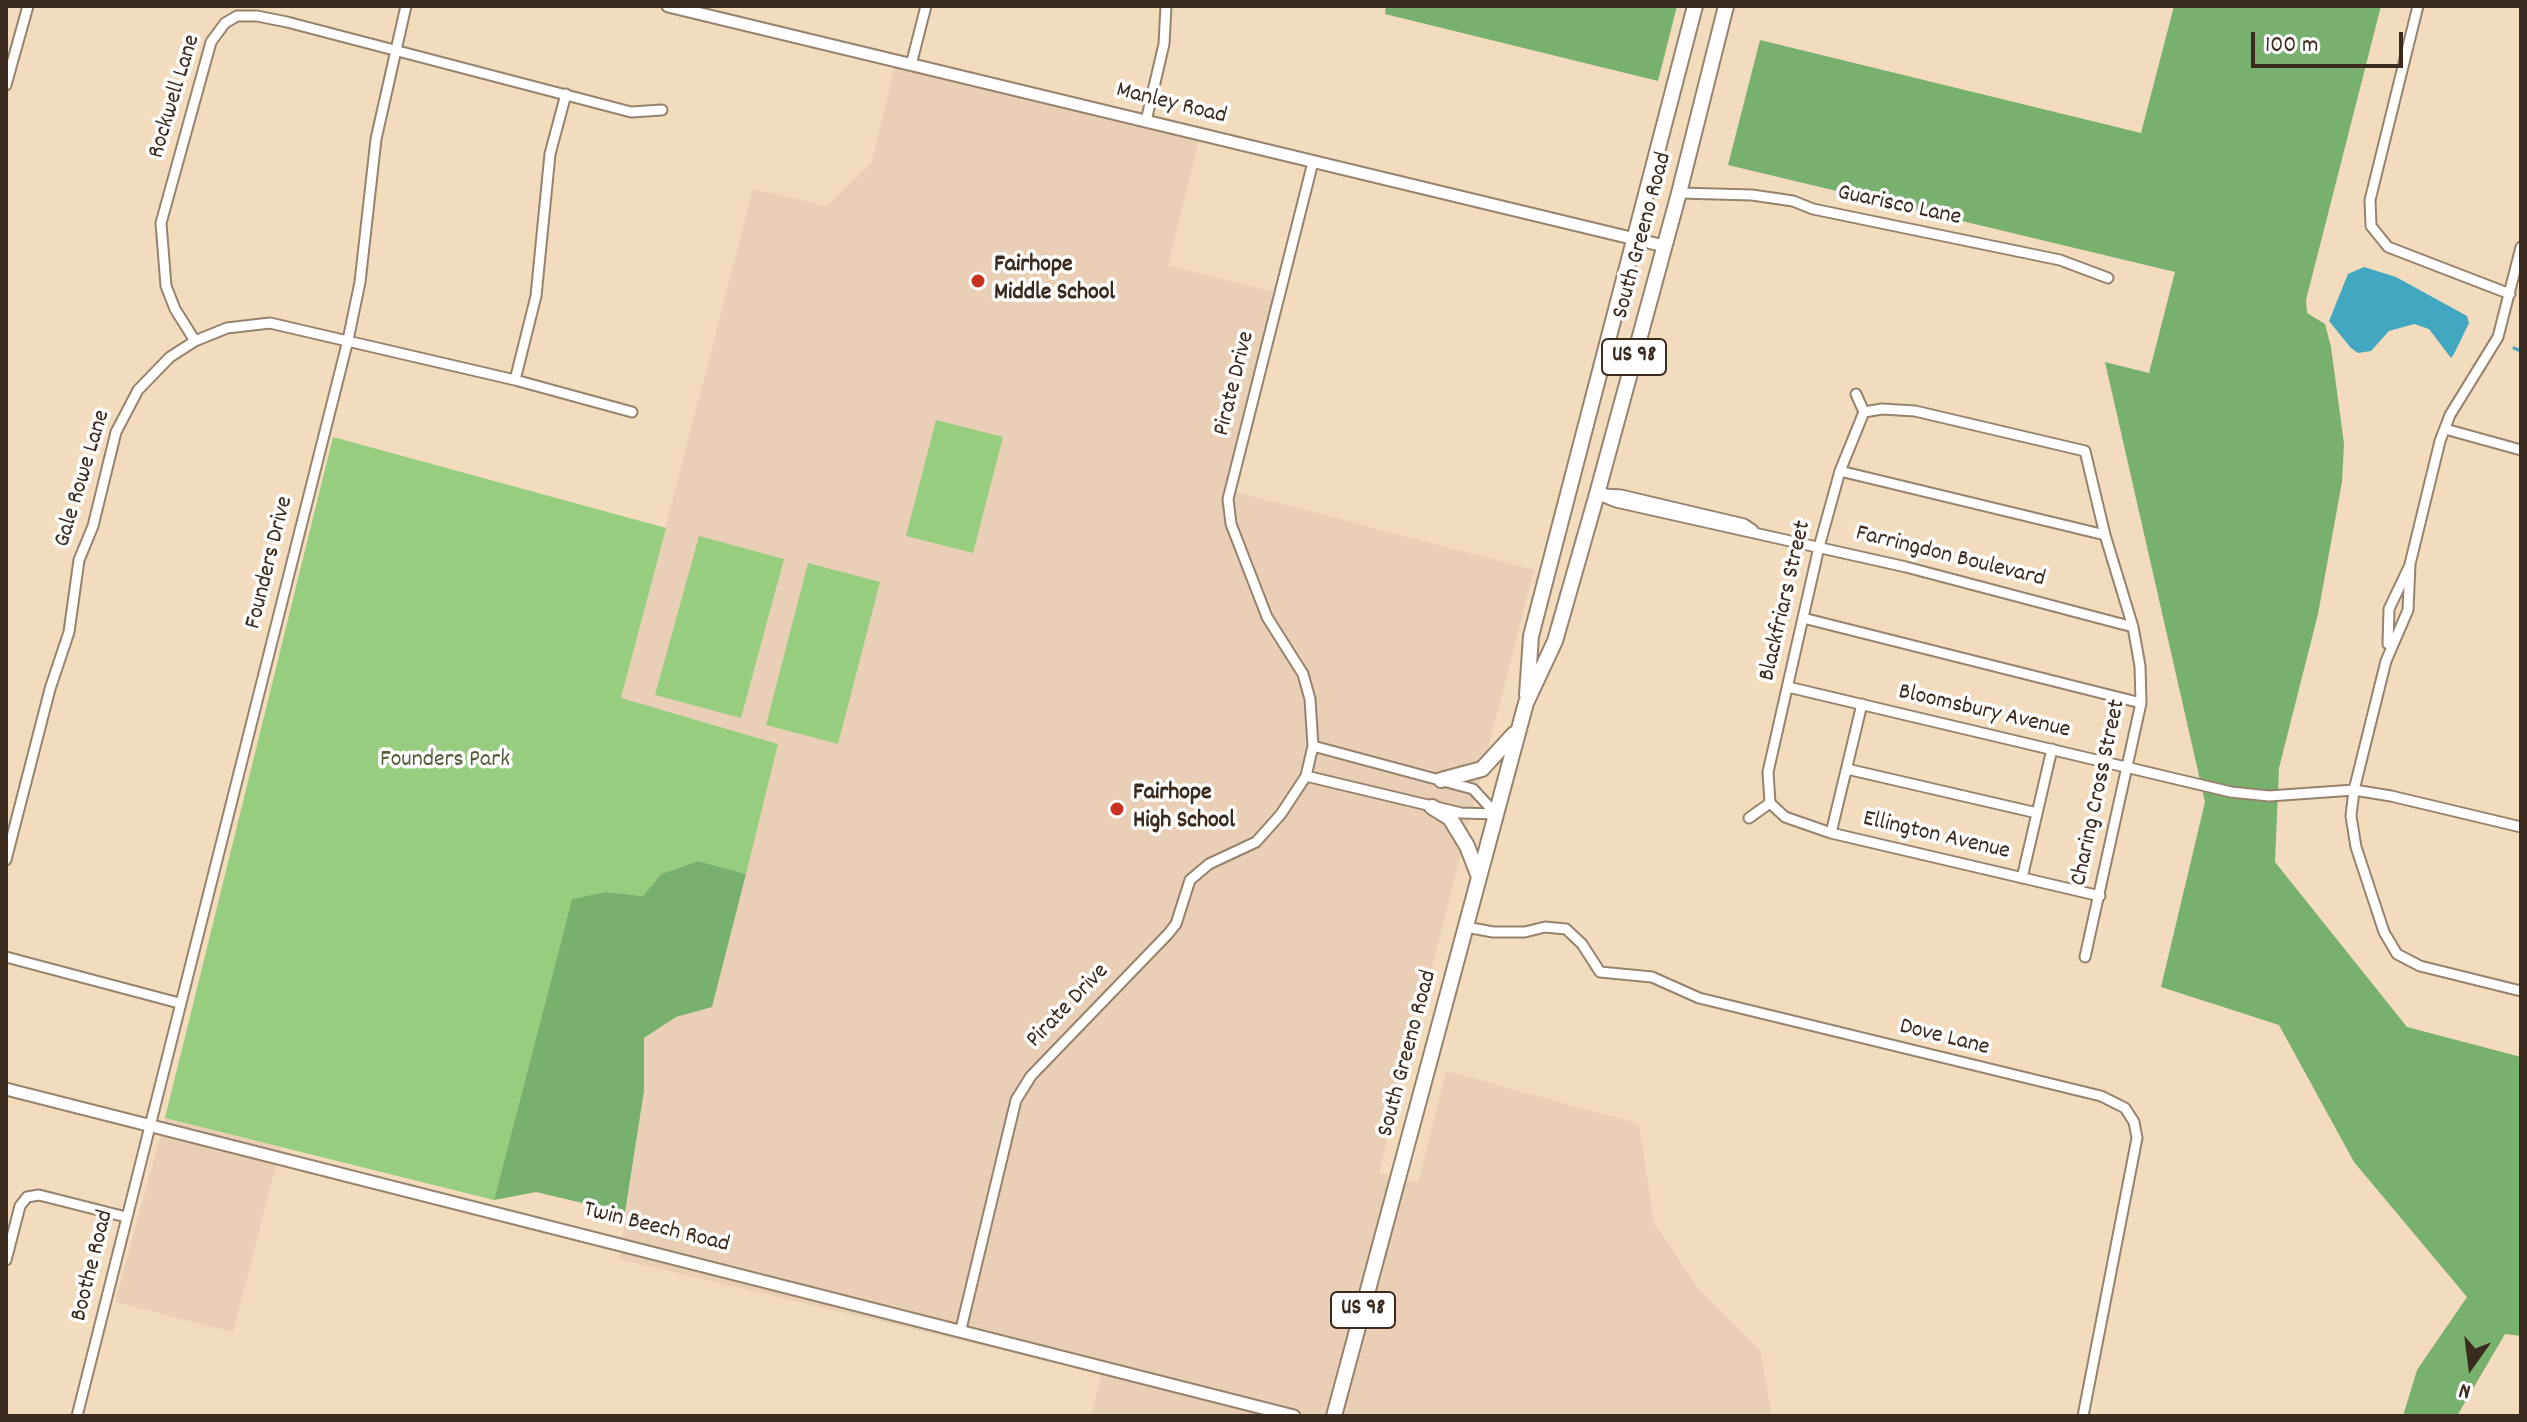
<!DOCTYPE html>
<style>
body{margin:0}
#map{position:relative;width:2527px;height:1422px;overflow:hidden;background:#f2dcbd;font-family:Dekko,sans-serif}
canvas{display:block}
.frame{position:absolute;inset:0;border:8px solid #3b2a1e;pointer-events:none}
.north{position:absolute;left:2431px;top:1326px;width:80px;height:80px;-webkit-text-stroke:6px #fff;paint-order:stroke;rotate:194deg;font-size:22px;font-weight:700;line-height:32px;text-align:center;color:#3b2a1e}
.north::after{content:'';display:block;margin:auto;width:28px;height:36px;background:#3b2a1e;clip-path:polygon(50% 0,100% 100%,50% 72%,0 100%)}
.scale{position:absolute;left:2251px;top:32px;width:152px;height:36px;box-sizing:border-box;border:4px solid #3b2a1e;border-top:0;padding-left:10px;font-size:24px;line-height:28px;white-space:nowrap;color:#3b2a1e;-webkit-text-stroke:6px #fff;paint-order:stroke}
</style>
<div id="map">
<canvas width="2527" height="1422"></canvas>
<div class="frame"></div>
<div class="north">N</div>
<div class="scale">100 m</div>
</div>
<script>
const g = document.querySelector('canvas').getContext('2d');
g.lineJoin = 'round';
function fill(path, color) { g.fillStyle = color; g.fill(path, 'evenodd'); }
const toPath = rows => new Path2D(rows.map(r => 'M' + r).join(''));
function trace(path, color, width, dash) { g.strokeStyle = color; g.lineWidth = width; g.lineCap = dash ? 'butt' : 'round'; g.setLineDash(dash || []); g.stroke(path); }
function drawText(font, color, halo, rows, align = 'center') {
  g.font = font + ' Dekko,sans-serif'; g.lineWidth = 7; g.setLineDash([]); g.textBaseline = 'middle'; g.strokeStyle = halo; g.fillStyle = color; for (const [text, x, y, turn = 0] of rows) {
    g.save(); g.translate(x, y); g.rotate((+turn || 0) * Math.PI / 180); g.textAlign = isNaN(turn) ? turn : align; if (halo) g.strokeText(text, 0, 0); g.fillText(text, 0, 0); g.restore();
  }
}
fill(toPath([
 [895,65,1199,139,1168,266,1285,295,1236,492,1534,570,1379,1173,1418,1183,1446,1071,1639,1124,1654,1223,1699,1289,1760,1350,1772,1416,1091,1416,1101,1374,619,1259,644,1091,644,1038,676,1017,712,1007,778,744,621,699,753,189,827,206,872,162],
 [165,1118,281,1147,233,1332,115,1302]
]), '#e9cfb6');
fill(toPath([
 [936,420,1003,437,973,553,906,536],
 [333,437,666,528,621,698,778,744,746,874,698,861,661,874,643,896,606,892,572,899,494,1200,165,1118],
 [699,536,784,559,741,718,655,695],
 [808,563,880,582,838,744,766,725]
]), '#96cd7f');
fill(toPath([
 [1386,6,1677,6,1658,81,1385,14],
 [2174,6,2381,6,2306,300,2307,313,2325,324,2331,347,2344,444,2342,482,2318,614,2279,768,2275,862,2407,1027,2521,1057,2521,1336,2505,1334,2457,1416,2403,1416,2417,1370,2467,1297,2354,1162,2279,1025,2161,987,2205,802,2105,362,2149,373,2175,272,1728,165,1760,40,2141,133],
 [698,861,746,874,712,1007,676,1017,644,1038,644,1091,625,1213,536,1192,494,1200,572,899,606,892,643,896,661,874]
]), '#78b06e');
fill(toPath([
 [2364,267,2396,277,2467,316,2469,323,2454,354,2451,358,2429,329,2414,324,2389,331,2371,351,2358,353,2351,348,2329,321,2348,274]
]), '#42a8c2');
trace(toPath([
 [2514,348,2521,351]
]), '#42a8c2', 3);
const minor = toPath([
 [2418,6,2370,200,2371,226,2388,247,2510,294],
 [911,65,926,6],
 [6,85,28,6],
 [1146,121,1164,44,1166,6],
 [1679,193,1752,195,1793,201,1813,209,2060,260,2108,278],
 [195,341,175,309,166,286,161,223,211,42,225,23,237,16,257,16,287,22,631,112,662,110],
 [515,380,536,296,550,154,566,94],
 [1856,394,1864,412],
 [1864,412,1882,409,1915,411,2085,451,2105,535,2133,627,2140,666,2141,703,2085,957],
 [2445,429,2521,450],
 [1840,471,2105,535],
 [1597,494,1616,502,1906,567,2133,627],
 [1605,494,1621,495,1744,524,1753,530],
 [1803,618,2141,703],
 [2388,644,2389,609,2409,567],
 [1788,687,2231,792,2269,796,2354,790,2386,661,2408,610,2410,564,2440,441,2450,415,2498,337,2521,247],
 [1313,746,1473,789,1496,814],
 [1847,769,2037,813],
 [1306,776,1461,813,1496,814],
 [1770,803,1768,772,1819,547,1840,471,1864,412],
 [1770,803,1785,817,1831,833,2100,896],
 [1749,818,1770,803],
 [2521,827,2391,796,2354,790,2351,816,2356,847,2384,932,2397,954,2420,966,2521,991],
 [1831,833,1862,704],
 [6,860,50,689,69,632,79,560,93,526,116,432,138,390,170,357,195,341,227,328,270,323,515,380,632,412],
 [2022,878,2052,749],
 [1466,927,1493,932,1525,932,1545,927,1566,929,1582,944,1600,972,1652,977,1699,998,2101,1096,2125,1108,2134,1122,2137,1138,2083,1416],
 [6,957,179,1003],
 [6,1260,20,1206,27,1197,39,1195,126,1217],
 [961,1329,1016,1100,1031,1076,1168,934,1176,924,1190,880,1209,864,1256,842,1281,814,1306,776,1313,746,1310,699,1303,674,1267,617,1231,524,1228,499,1313,162],
 [77,1416,348,340,360,282,376,139,406,6]
]);
const tertiary = toPath([
 [668,6,1664,246],
 [6,1089,1294,1416]
]);
const primary = toPath([
 [1527,695,1531,636,1695,6],
 [1441,780,1482,769,1514,734],
 [1432,807,1450,818,1467,846,1479,877],
 [1334,1416,1526,703,1555,641,1597,494,1679,193,1726,6]
]);
trace(minor, '#96836e', 13);
trace(tertiary, '#96836e', 15);
trace(primary, '#96836e', 18);
trace(minor, '#fff', 9);
trace(tertiary, '#fff', 11);
trace(primary, '#fff', 14);
for (const [x, y, r, color] of [
 [978,281,8,"#c8321e"],
 [1117,809,8,"#c8321e"]
]) { const dot = new Path2D(); dot.arc(x, y, r, 0, 2 * Math.PI); g.fillStyle = color; g.fill(dot); trace(dot, '#fff', 3); }
for (const [x, y, w] of [
 [1634,357,64],
 [1363,1310,64]
]) { const box = new Path2D(); box.roundRect(x - w / 2, y - 18, w, 36, 6); g.fillStyle = '#fff'; g.fill(box); trace(box, '#3b2a1e', 2); }
drawText('bold 22px', '#3b2a1e', null, [
 ["US 98",1634,357],
 ["US 98",1363,1310]
]);
drawText('24px', '#3b2a1e', '#fff', [
 ["Rockwell Lane",176,97,-73],
 ["Manley Road",1171,105,14],
 ["Guarisco Lane",1899,207,12],
 ["South Greeno Road",1644,236,-75],
 ["Pirate Drive",1236,384,-76],
 ["Gale Rowe Lane",84,479,-73],
 ["Farringdon Boulevard",1950,558,14],
 ["Founders Drive",271,563,-76],
 ["Blackfriars Street",1787,601,-77],
 ["Bloomsbury Avenue",1984,713,13],
 ["Charing Cross Street",2100,793,-78],
 ["Ellington Avenue",1936,837,13],
 ["Pirate Drive",1069,1007,-46],
 ["Dove Lane",1944,1039,14],
 ["South Greeno Road",1409,1054,-75],
 ["Twin Beech Road",656,1229,14],
 ["Boothe Road",94,1266,-76]
]);
drawText('bold 24px', '#3b2a1e', '#fff', [
 ["Fairhope",994,267],
 ["Middle School",994,295],
 ["Fairhope",1133,795],
 ["High School",1133,823]
], 'left');
drawText('24px', '#565b3b', '#fff', [
 ["Founders Park",445,762]
]);
</script>
